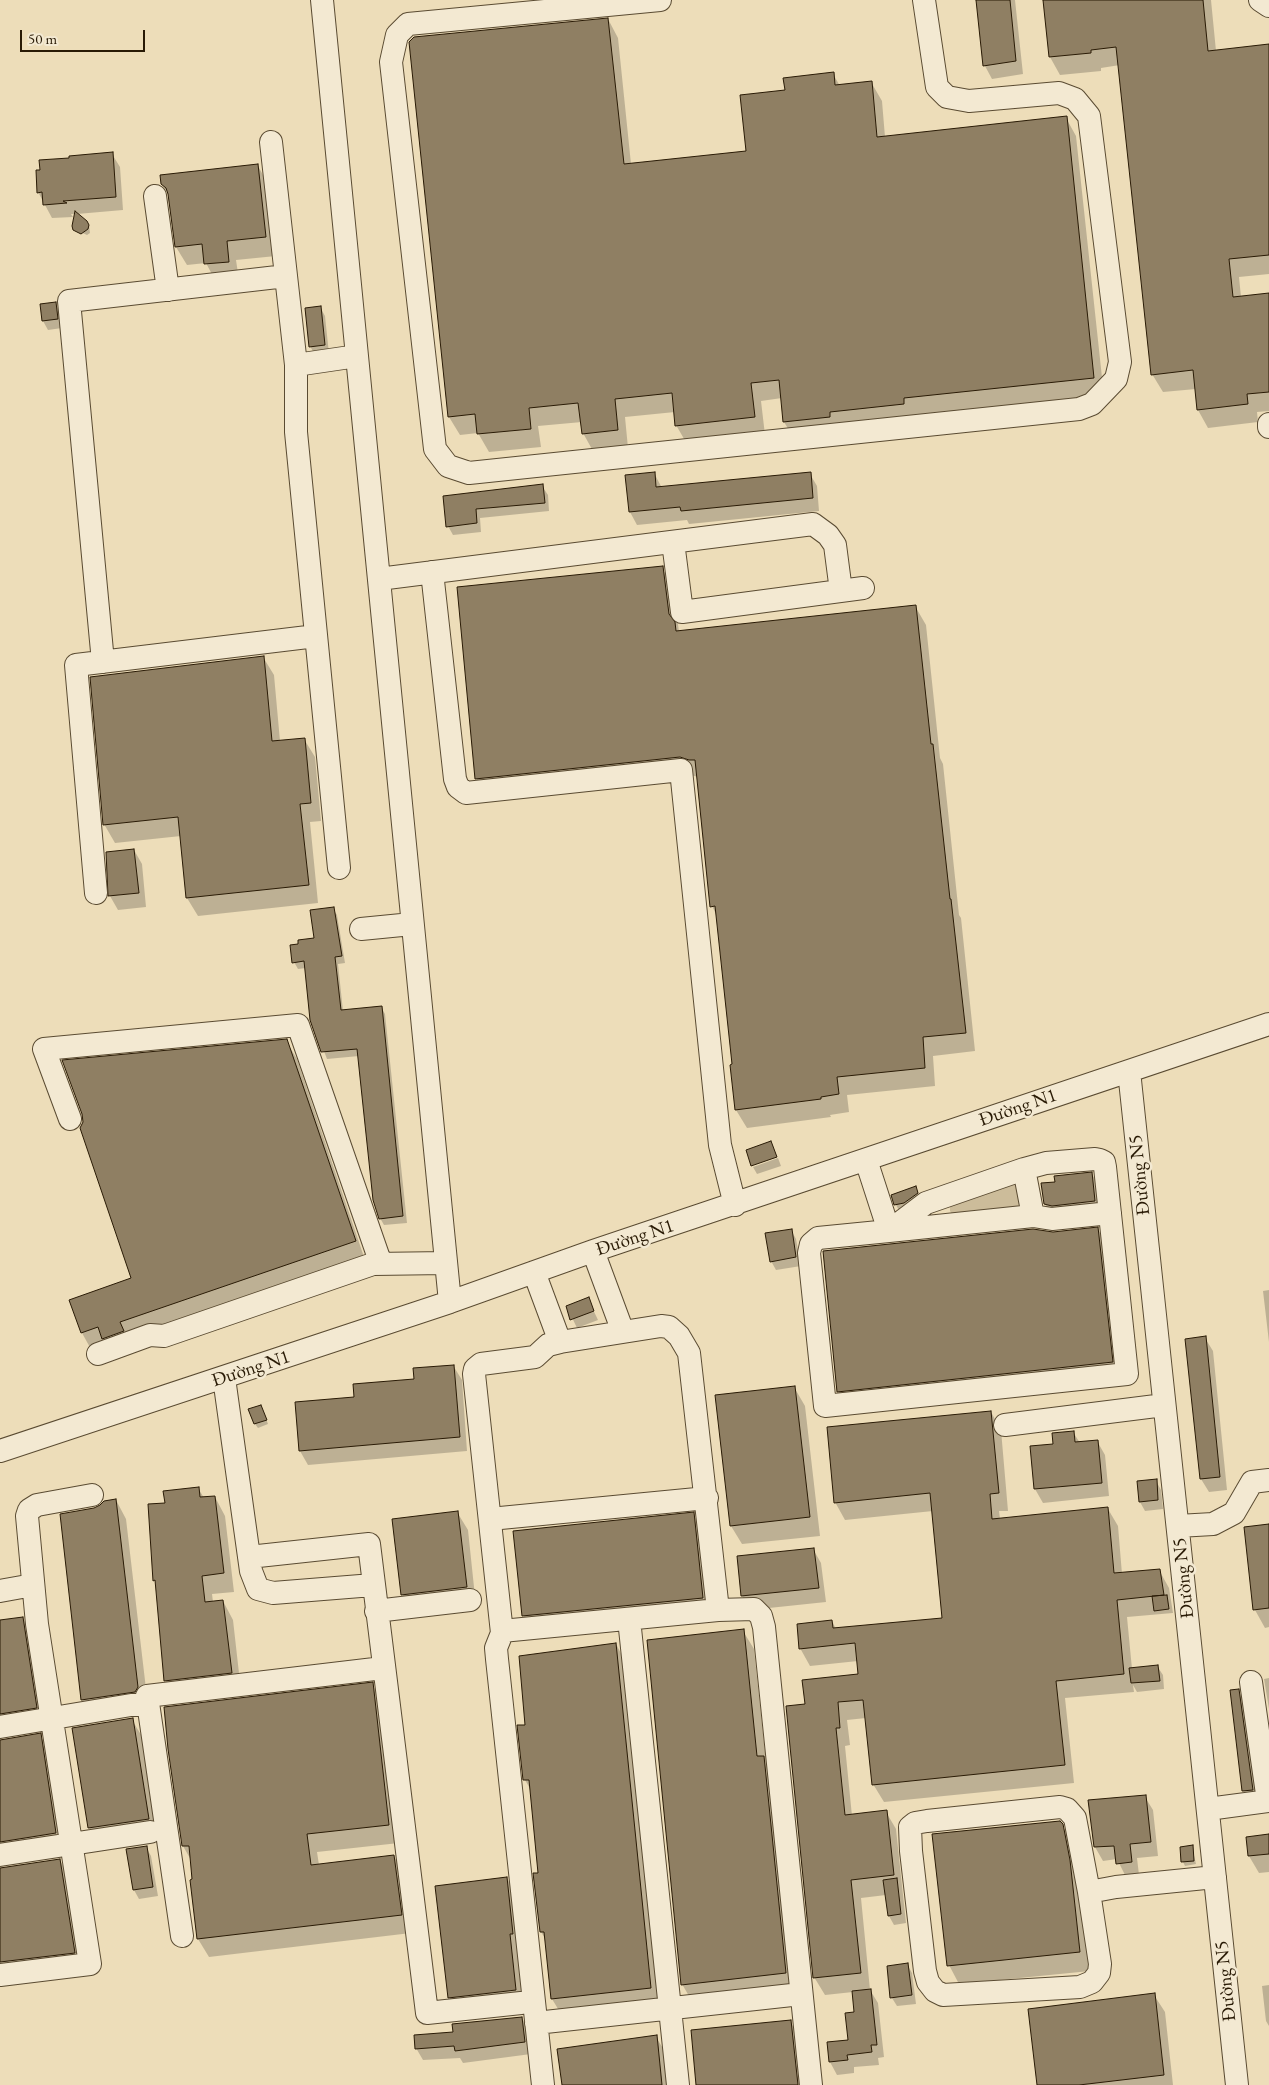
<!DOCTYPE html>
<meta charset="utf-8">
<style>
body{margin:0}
#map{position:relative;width:1269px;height:2085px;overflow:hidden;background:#edddb9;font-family:"EB Garamond",serif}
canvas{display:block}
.scale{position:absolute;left:20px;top:30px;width:125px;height:22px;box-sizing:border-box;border:2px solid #291a05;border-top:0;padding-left:6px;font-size:15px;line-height:18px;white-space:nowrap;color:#291a05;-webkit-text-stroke:4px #f3e9d2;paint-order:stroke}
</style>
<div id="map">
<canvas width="1269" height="2085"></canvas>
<div class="scale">50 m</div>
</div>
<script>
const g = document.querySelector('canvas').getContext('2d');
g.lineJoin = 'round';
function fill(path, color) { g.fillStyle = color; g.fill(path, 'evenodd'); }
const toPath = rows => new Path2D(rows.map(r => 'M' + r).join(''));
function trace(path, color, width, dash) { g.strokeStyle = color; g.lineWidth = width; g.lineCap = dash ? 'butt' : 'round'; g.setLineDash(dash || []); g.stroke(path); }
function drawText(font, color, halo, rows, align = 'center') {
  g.font = font + ' "EB Garamond",serif'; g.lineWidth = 5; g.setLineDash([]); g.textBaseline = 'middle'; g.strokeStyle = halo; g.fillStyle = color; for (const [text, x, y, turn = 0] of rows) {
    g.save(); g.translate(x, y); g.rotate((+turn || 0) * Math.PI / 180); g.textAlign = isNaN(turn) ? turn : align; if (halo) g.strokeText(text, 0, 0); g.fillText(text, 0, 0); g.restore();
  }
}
fill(toPath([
 [1018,1182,1021,1207,952,1214,950,1211,950,1204]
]), '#ccbc9a');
fill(toPath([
 [978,0,1015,0,1023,74,992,79,985,66],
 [1044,0,1211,0,1216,51,1269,46,1269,274,1239,277,1241,297,1269,294,1269,411,1257,412,1258,422,1208,428,1198,410,1196,389,1163,392,1152,374,1120,65,1101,68,1101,71,1060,75,1050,57],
 [608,19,618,38,631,164,747,152,786,91,833,74,840,86,871,82,882,101,885,137,1066,118,1076,136,1104,396,795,440,784,422,782,398,761,401,765,435,687,444,676,425,675,412,625,417,628,448,593,451,583,433,582,422,538,426,541,447,489,452,478,433,460,435,449,417],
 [112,154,120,167,123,210,77,214,89,226,90,233,87,235,74,229,76,214,71,214,73,217,52,218,38,192],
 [258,166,268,184,276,256,236,260,239,280,216,282,206,263,187,265,176,247,170,198,162,184],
 [55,303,60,312,62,328,48,330,43,321,41,305],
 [320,307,325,316,329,354,315,355,310,346],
 [654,473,662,488,810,474,817,486,819,511,689,524,687,520,637,525,630,512,627,476],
 [542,486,548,495,549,511,480,518,481,532,453,535,448,526,445,497],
 [662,568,673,586,679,632,915,606,926,625,940,758,943,764,959,915,961,918,975,1051,933,1056,935,1086,847,1095,849,1112,830,1115,831,1117,747,1128,736,1110,733,1065,717,916,712,906,698,777,691,775,487,797,476,778],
 [263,657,274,675,280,741,304,739,315,757,321,821,310,822,318,903,198,916,187,898,181,836,115,843,104,824],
 [134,850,142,864,146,907,118,910,110,896,107,853],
 [333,909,337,915,345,963,338,964,343,1011,381,1007,385,1014,407,1223,384,1225,380,1218,359,1056,327,1059,312,1020,306,968,298,969,294,962,315,939],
 [286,1041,297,1059,365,1260,92,1351,82,1333,133,1278,84,1122,84,1114],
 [778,1158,781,1166,757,1174,753,1167],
 [1092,1174,1102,1192,1105,1220,1056,1223,1045,1204,1056,1183],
 [915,1187,920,1196,901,1214,896,1205],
 [1098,1229,1108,1247,1122,1381,849,1410,838,1391,1053,1233],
 [791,1230,796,1239,801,1266,776,1270,771,1261],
 [1269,1290,1269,1342,1263,1291],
 [588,1299,598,1320,577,1328,567,1307],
 [1205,1338,1213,1351,1227,1490,1209,1492,1201,1479],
 [454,1367,462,1380,467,1451,308,1465,300,1451,296,1403,355,1398,415,1381],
 [794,1387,805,1406,820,1536,742,1544,731,1526],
 [263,1411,268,1424,258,1428,255,1424],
 [991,1412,1001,1430,1008,1511,999,1511,1000,1519,1108,1509,1118,1526,1122,1574,1159,1570,1169,1588,1173,1613,1127,1617,1132,1669,1157,1666,1163,1675,1164,1689,1137,1692,1133,1685,1134,1692,1065,1698,1074,1783,884,1802,873,1784,866,1718,847,1720,850,1745,845,1746,852,1816,886,1812,896,1829,906,1923,894,1925,889,1916,886,1895,861,1898,870,1990,878,2003,884,2057,878,2058,879,2065,854,2067,854,2073,837,2075,830,2062,828,2043,849,2041,855,2013,853,1992,825,1995,814,1977,806,1706,859,1676,858,1661,810,1666,800,1648,832,1621,836,1629,943,1619,933,1511,845,1520,835,1502],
 [1073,1432,1080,1443,1097,1441,1105,1455,1109,1496,1043,1503,1035,1489,1031,1448,1054,1445],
 [1156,1481,1161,1490,1163,1509,1145,1511,1140,1502],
 [198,1488,204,1498,215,1497,225,1516,234,1592,212,1594,213,1602,223,1601,233,1620,241,1691,176,1699,165,1680,157,1585,154,1580,166,1504],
 [116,1500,126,1519,148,1706,93,1718,82,1700,95,1509],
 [457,1512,468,1530,476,1606,413,1613,402,1594],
 [693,1514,704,1532,713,1617,534,1634,523,1615],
 [1269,1525,1269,1627,1265,1628,1255,1610],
 [813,1549,821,1563,826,1602,750,1610,742,1596],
 [23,1618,33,1637,47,1726,2,1736,0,1738,0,1622],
 [743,1631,754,1649,766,1761,774,1775,796,1992,693,2003,682,1984],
 [616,1644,626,1663,661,2006,563,2017,552,1999,546,1940,541,1932,540,1874,532,1792,525,1780,526,1726],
 [1269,1678,1269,1709,1264,1679],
 [372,1684,383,1702,399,1843,317,1852,319,1865,394,1856,404,1875,411,1933,209,1957,198,1939,191,1860,183,1846,169,1749],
 [1238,1690,1245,1702,1259,1802,1250,1803,1243,1791,1232,1691],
 [132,1720,143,1738,159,1837,100,1846,89,1828],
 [40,1735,51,1753,66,1851,2,1864,0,1866,0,1741],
 [1145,1797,1153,1810,1158,1856,1137,1858,1139,1875,1126,1877,1117,1859,1103,1861,1095,1847],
 [1062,1825,1073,1844,1090,1971,959,1984,949,1965],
 [1269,1836,1269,1872,1259,1873,1249,1856],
 [146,1847,151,1856,158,1896,139,1899,134,1890,128,1850],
 [1192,1847,1196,1864,1185,1866,1183,1862],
 [60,1860,70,1879,85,1971,0,1984,0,1869],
 [507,1878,517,1897,526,2009,460,2016,449,1997],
 [907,1964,912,1973,916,2004,897,2006,892,1998],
 [1269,1985,1269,2026,1266,2021,1262,1986],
 [1154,1995,1165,2012,1173,2085,1038,2085],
 [522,2018,529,2030,531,2054,463,2063,460,2058,423,2060,416,2048,454,2033],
 [790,2021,801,2040,806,2085,698,2085],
 [656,2037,667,2055,670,2085,563,2085]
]), '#0003');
const building = toPath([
 [976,0,1010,0,1016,61,983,66,976,0],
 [1043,0,1203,0,1208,51,1269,44,1269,255,1229,259,1233,297,1269,293,1269,392,1247,394,1248,404,1197,410,1193,370,1151,375,1116,47,1091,50,1091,53,1049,57,1043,0],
 [608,18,624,164,746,151,740,95,785,90,783,78,834,72,835,85,872,81,877,137,1067,116,1094,378,904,398,904,404,830,412,830,417,783,422,779,380,751,383,755,417,675,426,672,393,615,399,618,430,582,434,578,403,529,408,531,429,477,434,475,414,448,417,409,42,414,37,608,18],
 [113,152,116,197,63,201,67,203,43,205,42,192,37,193,36,170,40,170,39,160,69,158,69,156,113,152],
 [258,164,266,237,227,241,229,262,204,264,202,244,175,247,168,194,166,188,161,184,160,175,258,164],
 [75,211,87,221,89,225,88,229,81,234,73,230,72,226,75,211],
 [56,302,58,319,42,321,40,304,56,302],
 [321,306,325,345,309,347,305,308,321,306],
 [655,472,656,487,811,472,813,498,681,511,680,507,629,512,625,475,655,472],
 [543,484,545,503,476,509,477,523,446,527,443,496,543,484],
 [663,566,669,614,675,622,676,631,916,605,931,744,933,744,950,899,951,899,966,1033,923,1037,925,1068,837,1077,839,1094,821,1097,821,1099,735,1110,730,1065,732,1064,715,906,710,907,695,760,689,760,680,757,475,779,457,587,663,566],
 [264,656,272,741,305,738,311,803,300,804,309,885,186,898,178,817,103,825,90,677,264,656],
 [134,849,139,893,108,896,106,852,134,849],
 [334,907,342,956,335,957,341,1010,382,1006,403,1216,379,1219,373,1200,357,1049,321,1052,310,1020,304,961,292,963,290,945,298,944,298,940,314,938,310,910,334,907],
 [287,1039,356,1241,120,1322,124,1331,102,1339,98,1327,81,1333,69,1300,131,1278,80,1128,83,1122,82,1114,62,1060,287,1039],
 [771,1141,777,1157,751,1166,746,1150,771,1141],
 [1092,1172,1095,1201,1052,1206,1044,1204,1041,1183,1055,1182,1054,1176,1092,1172],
 [916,1186,918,1193,904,1203,894,1205,891,1195,916,1186],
 [1098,1227,1113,1362,837,1392,823,1251,1033,1229,1053,1232,1098,1227],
 [792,1229,796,1257,770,1262,765,1233,792,1229],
 [589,1297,594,1311,570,1320,566,1306,589,1297],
 [1206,1336,1220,1477,1200,1479,1185,1339,1206,1336],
 [454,1365,460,1437,299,1451,295,1402,354,1397,353,1384,414,1379,413,1368,454,1365],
 [795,1386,810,1517,730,1526,715,1395,795,1386],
 [261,1405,267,1420,254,1424,248,1409,261,1405],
 [991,1411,999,1493,990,1494,992,1519,1108,1507,1114,1573,1160,1569,1164,1595,1117,1600,1124,1674,1056,1681,1065,1765,872,1785,863,1700,838,1702,840,1728,836,1728,845,1815,887,1810,894,1875,851,1880,861,1973,813,1978,786,1706,805,1704,802,1680,858,1674,855,1643,799,1649,797,1624,832,1620,833,1628,942,1618,930,1493,834,1503,827,1427,991,1411],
 [1074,1431,1075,1442,1098,1440,1102,1483,1034,1489,1030,1446,1053,1444,1052,1433,1074,1431],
 [1157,1479,1158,1500,1139,1502,1137,1481,1157,1479],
 [199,1487,200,1497,215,1496,224,1573,202,1576,205,1602,223,1600,232,1673,164,1681,155,1580,153,1581,148,1504,165,1503,163,1491,199,1487],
 [116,1499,138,1687,135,1692,81,1700,60,1514,94,1508,100,1505,104,1501,116,1499],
 [458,1511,467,1587,401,1595,392,1519,458,1511],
 [694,1512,703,1598,522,1616,513,1531,694,1512],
 [1269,1524,1269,1608,1253,1610,1244,1527,1269,1524],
 [814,1548,819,1588,741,1596,737,1556,814,1548],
 [1167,1595,1169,1609,1154,1611,1152,1596,1167,1595],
 [23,1617,37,1708,0,1714,0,1620,23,1617],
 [744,1629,757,1756,764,1756,786,1973,681,1985,647,1640,744,1629],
 [616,1643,651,1988,551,1999,544,1932,540,1932,533,1873,538,1873,529,1780,523,1780,517,1725,525,1725,519,1656,616,1643],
 [1158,1665,1160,1681,1131,1683,1129,1668,1158,1665],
 [373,1682,389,1825,307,1834,311,1865,394,1855,402,1915,197,1939,190,1880,192,1879,189,1846,182,1846,168,1749,164,1707,373,1682],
 [1239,1689,1253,1790,1242,1791,1230,1690,1239,1689],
 [133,1718,149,1819,88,1828,72,1728,133,1718],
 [41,1733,56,1833,0,1842,0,1740,41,1733],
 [1146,1795,1151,1842,1130,1844,1132,1862,1116,1864,1114,1846,1094,1847,1088,1800,1146,1795],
 [1060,1821,1063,1824,1070,1860,1080,1952,947,1966,932,1834,1060,1821],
 [1269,1834,1269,1854,1248,1856,1246,1837,1269,1834],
 [1193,1845,1194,1861,1181,1862,1180,1847,1193,1845],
 [147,1846,153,1887,133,1890,126,1849,147,1846],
 [60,1859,75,1953,0,1962,0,1868,60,1859],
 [507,1877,513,1934,510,1934,516,1990,448,1998,435,1886,507,1877],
 [897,1878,901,1914,888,1916,883,1880,897,1878],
 [908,1963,912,1995,890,1998,887,1966,908,1963],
 [871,1989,877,2045,871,2045,872,2052,847,2055,848,2060,829,2062,827,2042,848,2040,845,2013,854,2012,852,1991,871,1989],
 [1155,1993,1164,2075,1079,2085,1037,2085,1028,2009,1155,1993],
 [522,2017,525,2042,455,2051,454,2046,415,2049,414,2035,453,2032,452,2024,522,2017],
 [791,2020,798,2085,696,2085,691,2030,791,2020],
 [657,2035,662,2085,562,2085,557,2049,657,2035]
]);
fill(building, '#8f7f63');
trace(building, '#291a05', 1);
const minor = toPath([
 [322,0,450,1302],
 [660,0,408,24,397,35,391,62,435,449,448,466,469,473,1079,409,1092,404,1116,379,1120,362,1089,116,1075,99,1059,93,969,101,947,97,937,87,924,0],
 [1260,0,1269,6],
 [271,142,296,365,296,432,339,868],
 [155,196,168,290],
 [296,365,357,356],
 [1269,424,1269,427],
 [673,542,682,612,863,588],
 [432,572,455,779,458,787,466,793,681,770,720,1145,735,1205],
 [379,579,813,524,828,535,835,545,841,591],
 [103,662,69,301,286,276],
 [96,893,76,665,316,636],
 [361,929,412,924],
 [1129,1071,1237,2085],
 [70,1119,44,1049,298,1025,381,1264],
 [866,1160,889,1231],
 [1024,1169,1033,1216],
 [889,1231,926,1203,1024,1169,1046,1163,1095,1159,1100,1160,1104,1162,1105,1167,1127,1374,825,1406,809,1253,811,1244,818,1238,889,1231,1033,1216,1052,1219,1110,1213],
 [593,1251,623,1332,661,1326,669,1327,679,1336,689,1353,718,1610,754,1609,761,1616,764,1627,811,2085],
 [534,1272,560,1342,623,1332],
 [98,1354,150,1335,164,1336,373,1264,446,1263],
 [224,1378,251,1571,258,1589,273,1593,373,1585],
 [1005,1425,1164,1405],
 [0,1451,450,1302,593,1251,1269,1024],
 [490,1519,707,1498],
 [1178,1526,1213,1524,1234,1513,1252,1482,1269,1480],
 [249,1557,369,1544,427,2013,521,2003],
 [0,1591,33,1585],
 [376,1611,470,1600],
 [629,1619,678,2085],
 [502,1631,718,1610],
 [1251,1682,1268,1801],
 [0,1727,131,1705,148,1705],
 [1208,1809,1269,1801],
 [0,1855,150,1832],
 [1089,1892,1075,1818,1067,1809,1060,1807,927,1821,915,1823,910,1827,911,1851,925,1971,928,1982,935,1991,943,1995,1080,1987,1092,1982,1099,1973,1100,1964,1089,1892,1116,1887,1215,1877],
 [182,1936,147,1696,383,1668],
 [0,1975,90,1964,37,1624,27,1516,29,1510,37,1505,92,1495],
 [536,2023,801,1994],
 [543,2085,497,1659,496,1648,502,1633,474,1374,475,1369,481,1364,535,1357,548,1345,560,1342]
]);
trace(minor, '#5a4b32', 24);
trace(minor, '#f3e9d2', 22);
drawText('19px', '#291a05', '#f3e9d2', [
 ["Đường N1",1018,1108,-19],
 ["Đường N5",1140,1175,-96],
 ["Đường N1",635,1238,-18],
 ["Đường N1",251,1369,-18],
 ["Đường N5",1184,1578,-96],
 ["Đường N5",1226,1981,-96]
]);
</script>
